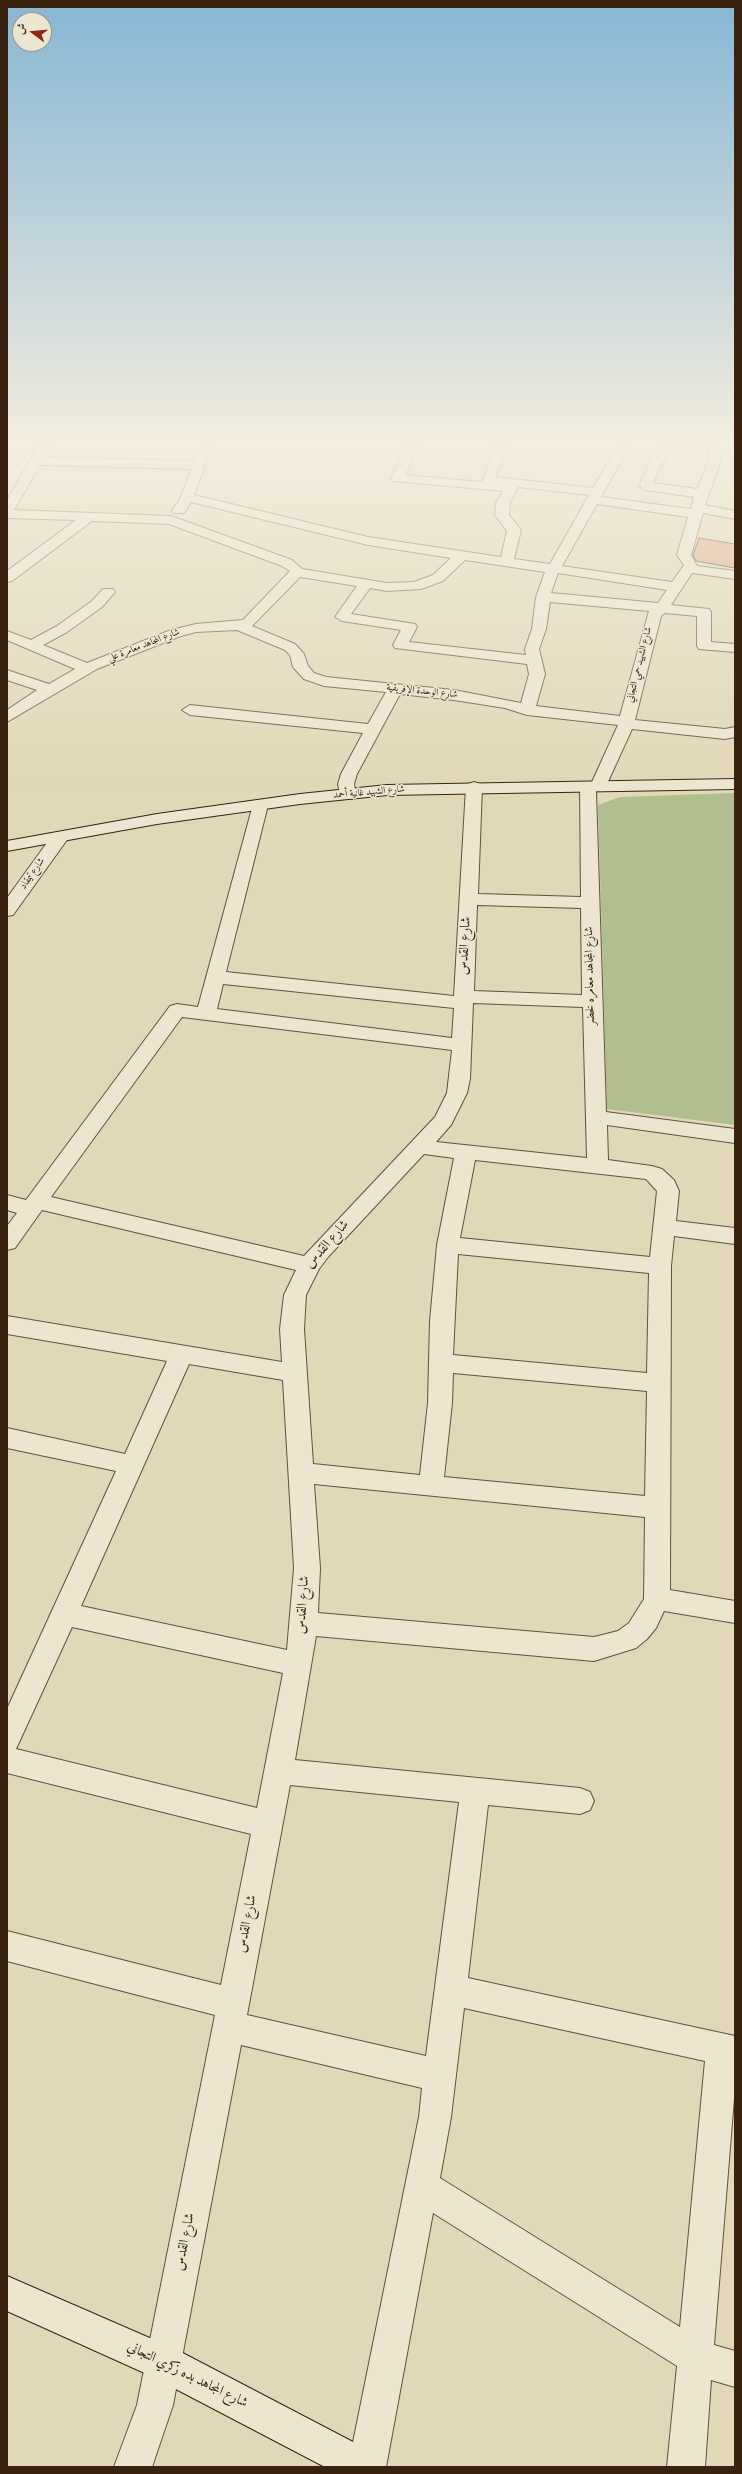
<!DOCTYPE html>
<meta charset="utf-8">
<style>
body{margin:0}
#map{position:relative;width:742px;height:2474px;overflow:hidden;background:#e1d8b7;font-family:"Sorts Mill Goudy",Amiri,serif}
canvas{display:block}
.frame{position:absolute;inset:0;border:8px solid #3a2211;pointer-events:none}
.north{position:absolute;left:12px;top:12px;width:40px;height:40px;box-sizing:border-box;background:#ece6d0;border:1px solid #a59884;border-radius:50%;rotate:286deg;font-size:11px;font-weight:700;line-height:16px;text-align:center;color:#3a2211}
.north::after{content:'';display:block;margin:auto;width:14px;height:18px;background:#8f2418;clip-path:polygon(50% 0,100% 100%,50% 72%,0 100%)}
</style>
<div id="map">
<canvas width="742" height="2474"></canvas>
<div class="frame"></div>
<div class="north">ش</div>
</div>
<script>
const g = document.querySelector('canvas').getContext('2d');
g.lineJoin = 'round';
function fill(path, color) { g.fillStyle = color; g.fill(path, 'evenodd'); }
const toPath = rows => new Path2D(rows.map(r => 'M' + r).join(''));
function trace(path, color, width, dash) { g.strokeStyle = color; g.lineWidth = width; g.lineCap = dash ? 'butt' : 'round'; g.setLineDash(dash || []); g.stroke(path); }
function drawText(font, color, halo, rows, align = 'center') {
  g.font = font + ' "Sorts Mill Goudy",Amiri,serif'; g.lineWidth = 3; g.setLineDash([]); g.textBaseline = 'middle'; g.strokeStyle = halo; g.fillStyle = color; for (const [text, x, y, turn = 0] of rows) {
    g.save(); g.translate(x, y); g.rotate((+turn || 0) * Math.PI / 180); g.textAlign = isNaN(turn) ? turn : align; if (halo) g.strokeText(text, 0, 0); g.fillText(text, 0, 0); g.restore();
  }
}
fill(toPath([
 [735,793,735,1125,607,1109,598,805,620,797]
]), '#b1bf90');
const building = toPath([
 [699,538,735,544,735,568,696,561,693,555,699,538]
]);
fill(building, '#dd9f75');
trace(building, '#3a2211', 1);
const street = toPath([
 [42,440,54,440,44,457,195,461,203,440,215,440,194,495,368,537,501,557,507,531,495,515,496,503,503,491,393,481,391,478,410,440,422,440,405,475,482,482,498,440,510,440,495,477,593,488,621,440,633,440,601,497,691,509,694,497,645,490,639,486,659,444,650,440,719,440,720,463,705,505,735,511,735,519,703,513,691,555,697,566,735,571,735,579,692,573,671,605,709,609,711,612,711,642,735,644,735,652,699,649,697,646,697,616,665,613,661,616,635,720,725,729,735,727,735,737,725,739,632,729,606,786,604,789,596,791,606,1112,735,1129,735,1143,607,1125,608,1160,652,1166,662,1169,674,1180,679,1191,676,1221,735,1228,735,1244,674,1236,671,1266,670,1590,735,1601,735,1623,664,1611,656,1628,647,1639,636,1648,594,1661,316,1636,295,1760,580,1788,590,1792,594,1801,590,1810,580,1814,488,1805,468,1978,735,2036,735,2086,714,2345,735,2351,735,2387,711,2380,705,2467,667,2467,677,2366,433,2213,386,2467,348,2467,419,2117,422,2088,241,2045,173,2405,152,2467,114,2467,137,2405,215,2015,7,1961,7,1931,221,1985,251,1834,7,1773,7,1709,116,1471,7,1448,7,1428,125,1454,167,1361,7,1334,7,1316,282,1362,280,1329,284,1295,296,1270,42,1210,15,1248,7,1250,7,1226,17,1213,7,1210,7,1195,26,1200,170,1006,177,1004,198,1007,254,801,266,801,268,805,226,972,454,996,466,787,468,784,474,782,480,784,482,787,478,894,581,897,580,786,582,783,592,782,618,725,527,715,505,708,454,700,400,694,357,774,354,784,356,794,354,798,348,799,342,798,340,794,338,784,341,774,363,733,190,715,182,710,190,705,368,724,386,692,324,686,304,679,293,667,290,655,285,650,237,630,196,632,181,636,97,669,7,722,7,710,37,690,7,680,7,670,49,684,75,669,7,640,7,631,31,640,57,626,92,601,103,589,113,589,115,592,102,607,67,632,43,645,87,663,171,630,196,624,243,620,290,571,282,566,169,524,92,521,12,581,7,582,7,571,76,520,7,518,7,500,42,440],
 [671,445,709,449,708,463,697,489,653,483,671,445],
 [40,465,192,469,178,503,172,510,174,513,184,513,191,502,368,545,451,558,433,575,414,582,387,583,302,569,292,560,171,516,14,510,40,465],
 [518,487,589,495,550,564,514,559,521,530,509,515,510,503,518,487],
 [597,504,688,517,677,555,684,565,672,582,562,566,597,504],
 [465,560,545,572,536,597,532,629,525,649,526,655,409,642,417,627,415,624,351,614,370,588,387,591,421,589,443,581,465,560],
 [558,573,667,590,658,603,551,593,558,573],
 [300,577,357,586,335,617,342,621,401,630,393,645,395,648,527,664,529,674,521,703,454,690,326,677,314,673,308,666,304,654,295,644,252,626,300,577],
 [550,602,649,611,620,716,536,706,545,674,539,649,546,629,550,602],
 [477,905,581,908,582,995,474,991,477,905],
 [223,984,454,1008,452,1038,217,1009,223,984],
 [473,1003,583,1007,587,1158,436,1142,451,1125,467,1093,470,1079,473,1003],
 [182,1017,452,1050,447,1093,435,1117,304,1256,51,1197,182,1017],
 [424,1154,454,1158,437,1245,430,1321,428,1403,420,1475,313,1464,304,1329,306,1295,319,1269,328,1257,424,1154],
 [475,1160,646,1179,657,1191,650,1257,460,1238,475,1160],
 [458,1254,649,1273,647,1373,453,1355,458,1254],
 [189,1364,283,1380,294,1568,287,1650,81,1606,189,1364],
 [453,1373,647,1391,645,1496,444,1477,452,1403,453,1373],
 [314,1484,645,1517,644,1599,629,1623,618,1631,594,1637,318,1613,320,1568,314,1484],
 [72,1627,283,1673,257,1808,16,1749,72,1627],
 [290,1785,459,1802,426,2056,247,2015,290,1785],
 [464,2008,705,2061,680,2327,440,2178,451,2117,464,2008],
 [60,832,66,833,69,837,13,915,7,916,7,898,54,833,60,832]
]);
const secondary = toPath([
 [735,779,735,789,387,795,300,804,157,824,7,851,7,841,157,814,300,794,387,785,735,779],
 [7,2276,175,2349,376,2454,382,2467,325,2467,149,2375,7,2311,7,2276]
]);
trace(street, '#64503a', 2);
trace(secondary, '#3a2211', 2);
fill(street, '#ece6d0');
fill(secondary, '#ece6d0');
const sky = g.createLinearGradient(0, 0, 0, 787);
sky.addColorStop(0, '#87b6d4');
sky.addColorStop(0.56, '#f2eddf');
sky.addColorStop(1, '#f2eddf00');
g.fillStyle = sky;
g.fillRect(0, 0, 742, 787);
drawText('10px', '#3a2211', '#ece6d0', [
 ["شارع المجاهد معامرة علي",144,646,-21],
 ["شارع الشهيد حمي التجاني",640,665,-76],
 ["شارع الوحدة الإفريقية",422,692,6],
 ["شارع الشهيد غانية أحمد",369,793,-5],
 ["شارع تيمقاد",33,874,-55]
]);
drawText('12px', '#3a2211', '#ece6d0', [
 ["شارع المجاهد معامره لخضر",591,976,-91]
]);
drawText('14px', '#3a2211', '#ece6d0', [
 ["شارع القدس",466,946,-87],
 ["شارع القدس",328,1245,-49],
 ["شارع القدس",304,1605,-86],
 ["شارع القدس",248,1924,-79],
 ["شارع القدس",186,2242,-79],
 ["شارع المجاهد بده زكري التجاني",187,2376,26]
]);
</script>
